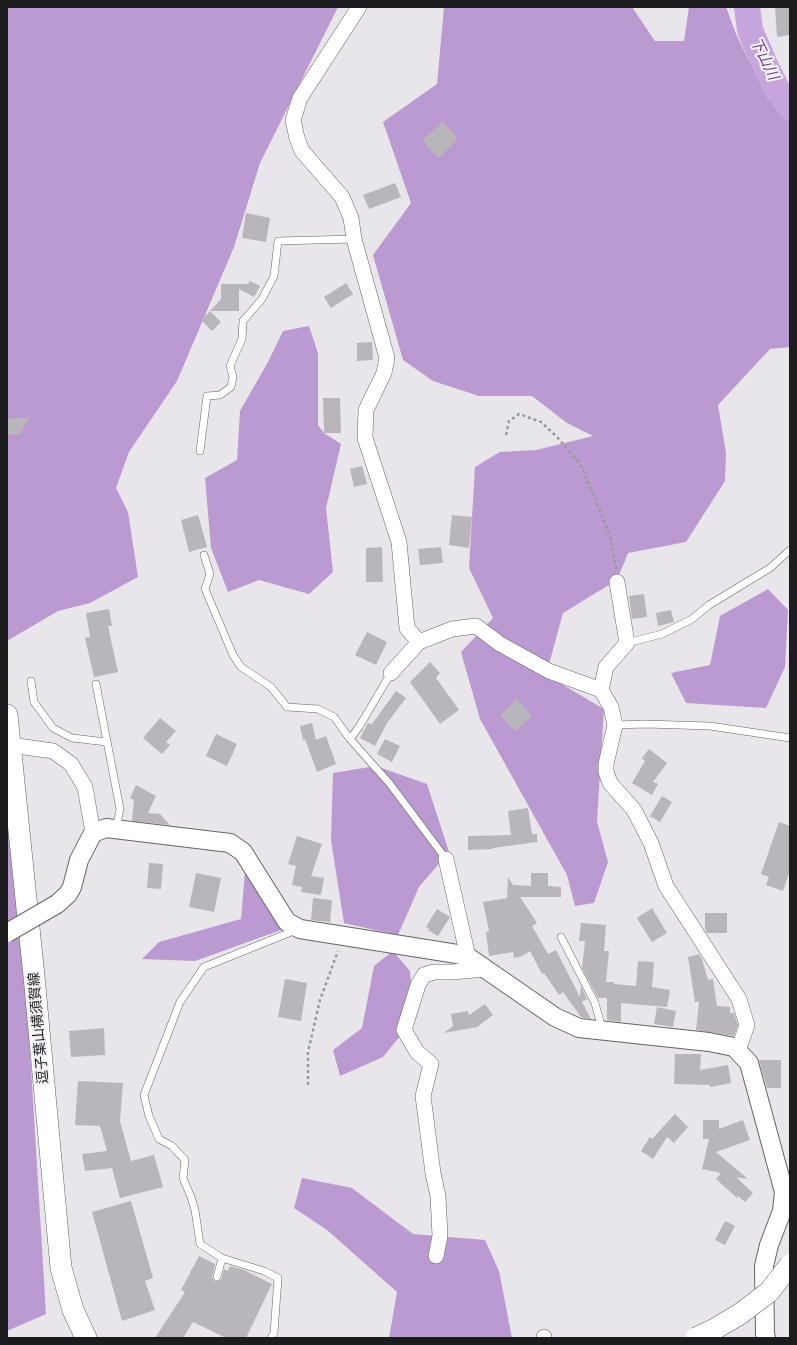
<!DOCTYPE html>
<meta charset="utf-8">
<style>
body{margin:0}
#map{position:relative;width:797px;height:1345px;overflow:hidden;background:#e8e6ea;font-family:Bitter,serif}
canvas{display:block}
.frame{position:absolute;inset:0;border:8px solid #1c1b1d;pointer-events:none}
</style>
<div id="map">
<canvas width="797" height="1345"></canvas>
<div class="frame"></div>
</div>
<script>
const g = document.querySelector('canvas').getContext('2d');
g.lineJoin = 'round';
function fill(path, color) { g.fillStyle = color; g.fill(path, 'evenodd'); }
const toPath = rows => new Path2D(rows.map(r => 'M' + r).join(''));
function trace(path, color, width, dash) { g.strokeStyle = color; g.lineWidth = width; g.lineCap = dash ? 'butt' : 'round'; g.setLineDash(dash || []); g.stroke(path); }
function drawText(font, color, halo, rows, align = 'center') {
  g.font = font + ' Bitter,"Noto Sans JP",serif'; g.lineWidth = 4; g.setLineDash([]); g.textBaseline = 'middle'; g.strokeStyle = halo; g.fillStyle = color; for (const [text, x, y, turn = 0] of rows) {
    g.save(); g.translate(x, y); g.rotate((+turn || 0) * Math.PI / 180); g.textAlign = isNaN(turn) ? turn : align; if (halo) g.strokeText(text, 0, 0); g.fillText(text, 0, 0); g.restore();
  }
}
fill(toPath([
 [7,7,338,7,260,163,234,247,177,381,129,452,116,488,128,512,138,577,90,603,58,611,7,641],
 [444,7,632,7,655,41,684,41,689,7,726,7,736,34,768,99,790,117,790,347,770,349,718,405,726,453,725,481,686,542,628,553,617,580,563,613,546,675,604,709,597,822,608,862,594,903,575,906,567,875,480,719,461,652,493,618,469,568,475,467,500,452,536,450,593,436,567,423,532,396,479,396,433,381,403,360,373,255,411,203,383,122,437,84],
 [309,326,318,353,318,425,324,433,341,444,326,508,333,572,309,594,259,580,228,592,211,548,205,478,237,460,240,411,268,362,283,331],
 [768,589,788,610,785,667,766,708,686,703,671,673,710,665,720,616],
 [376,766,427,784,449,852,419,887,398,935,344,923,331,840,333,773],
 [7,782,27,1001,46,1314,7,1331],
 [245,871,284,929,195,961,142,959,159,942,241,919],
 [393,951,410,971,414,1019,383,1057,340,1076,333,1050,362,1028,374,966],
 [302,1178,352,1188,413,1234,485,1240,499,1271,512,1338,389,1338,397,1292,327,1230,294,1208]
]), '#bb9ad2');
trace(toPath([
 [747,7,750,30,766,67,777,89,790,107]
]), '#c7a6de', 26);
fill(toPath([
 [775,7,790,7,790,35,777,37],
 [443,122,458,139,438,158,422,140],
 [395,183,401,197,369,209,363,195],
 [246,213,270,218,266,242,242,238],
 [250,281,260,286,254,297,239,289,239,311,210,311,221,299,221,284,248,284],
 [346,283,353,294,331,308,324,297],
 [210,311,221,322,212,331,201,320],
 [372,342,373,360,357,361,357,343],
 [323,398,340,398,341,433,324,433],
 [30,417,20,434,7,435,7,419],
 [362,466,367,484,354,487,350,469],
 [198,515,207,547,189,552,181,520],
 [452,515,472,517,469,548,449,545],
 [382,547,383,582,366,582,366,548],
 [441,547,443,563,420,565,418,549],
 [644,594,647,617,632,619,629,596],
 [109,609,112,626,108,626,118,672,94,677,85,638,90,637,86,613],
 [671,610,674,622,658,626,656,613],
 [367,632,387,642,376,665,355,655],
 [430,662,440,673,436,678,459,710,440,724,410,682],
 [396,691,406,698,387,723,375,746,360,738,368,723,372,724],
 [517,699,532,716,515,731,500,715],
 [160,718,176,731,166,742,170,745,162,754,143,738],
 [312,723,316,740,326,736,336,764,317,772,305,739,303,740,300,726],
 [216,734,237,744,227,766,206,756],
 [385,739,400,746,392,762,377,754],
 [649,749,667,763,653,782,658,784,652,795,632,783,645,761,642,758],
 [136,785,156,796,148,813,160,814,170,825,132,821,134,800,130,798],
 [662,796,672,802,660,822,650,816],
 [528,808,532,834,537,834,537,842,493,848,493,849,468,850,468,836,511,835,508,811],
 [779,822,790,826,790,870,783,891,766,885,769,877,761,874],
 [297,836,322,844,311,876,324,878,321,895,301,892,302,887,292,885,296,866,288,864],
 [149,863,163,864,161,889,147,888],
 [196,873,221,878,214,912,189,907],
 [531,873,548,873,548,886,561,887,561,897,520,897,537,923,532,926,548,954,556,950,580,997,581,986,587,999,582,1002,591,1019,581,1017,563,992,559,995,544,973,542,974,530,951,522,956,514,958,513,952,489,956,486,932,489,931,483,902,507,898,508,877,513,885,531,886],
 [313,898,332,900,330,922,311,920],
 [652,908,667,933,652,942,637,918],
 [437,909,450,917,438,936,428,930,429,928,426,927],
 [705,913,727,913,727,933,707,933,705,929],
 [581,923,606,925,604,951,609,951,606,982,614,982,614,984,636,986,638,961,654,962,652,987,670,990,667,1007,621,1003,621,1022,607,1020,607,998,598,998,582,968,585,941,579,941],
 [699,954,702,959,708,980,713,979,717,1006,730,1007,730,1013,734,1013,738,1025,734,1036,696,1030,699,1002,695,1002,688,957],
 [285,979,307,983,301,1021,278,1017],
 [485,1004,493,1015,477,1027,444,1033,453,1026,451,1014,468,1011,469,1015],
 [657,1007,676,1011,673,1027,654,1024],
 [104,1028,105,1055,71,1057,69,1031],
 [675,1054,701,1054,700,1070,728,1065,731,1083,710,1087,710,1085,674,1084],
 [759,1060,781,1060,781,1088,767,1088],
 [78,1081,123,1083,120,1121,131,1161,154,1155,163,1187,120,1198,112,1168,85,1171,82,1154,107,1151,100,1126,75,1125],
 [675,1114,688,1127,674,1143,667,1137,653,1159,641,1151,650,1137,652,1139],
 [703,1120,719,1120,719,1129,743,1120,750,1140,716,1152,748,1179,736,1177,753,1193,745,1202,738,1196,737,1198,716,1179,721,1173,702,1169,709,1139,703,1139],
 [131,1201,153,1278,145,1281,155,1310,122,1321,92,1212],
 [725,1221,735,1226,725,1245,715,1240],
 [199,1256,215,1264,212,1278,215,1282,221,1280,224,1269,228,1271,230,1266,244,1270,272,1284,246,1338,226,1338,193,1322,183,1338,155,1338,185,1292,181,1290]
]), '#b8b6ba');
const service = toPath([
 [200,451,207,396,220,395,231,387,233,377,230,366,242,339,243,321,262,299,274,276,278,241,354,239],
 [204,555,210,574,205,589,233,655,241,667,271,687,287,707,318,709,334,717,350,739],
 [627,643,662,634,692,619,709,605,770,568,790,550],
 [391,673,359,727,350,739,390,784,446,859],
 [31,681,34,702,53,728,72,738,107,742],
 [96,684,120,809,116,829],
 [615,725,646,724,710,726,790,738],
 [561,937,595,1003,602,1029],
 [222,1258,264,1271,278,1278,274,1333,271,1338],
 [217,1277,222,1258,200,1244,195,1210,191,1197,183,1178,185,1160,172,1146,159,1139,149,1116,144,1095,180,1002,204,967,296,930]
]);
const minor = toPath([
 [359,7,300,98,293,120,297,138,302,151,342,197,351,218,354,239,387,358,384,373,366,410,365,438,399,542,407,628,419,642],
 [617,582,627,643,606,667,601,690,611,707,615,725,606,764,606,772,610,783,634,810,651,843,666,886,739,999,747,1025,738,1051],
 [391,673,419,642,452,629,476,626,500,644,549,671,601,690],
 [10,745,53,751,71,764,85,787,93,833],
 [446,859,468,957],
 [436,1256,440,1236,438,1196,433,1173,423,1096,431,1064,417,1052,404,1030,418,985,424,975,434,972,452,972,485,969],
 [544,1337,544,1338]
]);
const tertiary = toPath([
 [57,904,68,894,72,887,79,860,93,833,106,828,230,843,243,852,287,922,300,929,457,954,468,957,555,1017,579,1028,709,1042,734,1047,749,1063,784,1192,782,1211,769,1245,764,1266,765,1334,766,1338]
]);
const secondary = toPath([
 [7,715,34,976,61,1268,73,1310,86,1338]
]);
trace(service, '#656366', 8);
trace(minor, '#656366', 16);
trace(tertiary, '#656366', 20);
trace(secondary, '#656366', 22);
trace(toPath([
 [506,435,509,421,519,414,541,422,557,437,580,464,602,515,611,540,616,569],
 [308,1085,308,1052,320,1000,338,951]
]), '#99989b', 2.5, [3, 3]);
trace(service, '#fff', 7);
trace(minor, '#fff', 15);
trace(tertiary, '#fff', 18);
trace(secondary, '#fff', 21);
const tertiaryBridge = toPath([
 [7,933,57,904]
]);
const secondaryBridge = toPath([
 [696,1338,713,1330,740,1314,769,1292,790,1265]
]);
trace(tertiaryBridge, '#656366', 20, []);
trace(secondaryBridge, '#656366', 22, []);
trace(tertiaryBridge, '#fff', 18);
trace(secondaryBridge, '#fff', 21);
drawText('14px', '#1c1b1d', '#f5f3f7', [
 ["逗子葉山横須賀線",39,1028,-95]
]);
drawText('italic 15px', '#6b4085', '#f5f3f7', [
 ["下山川",764,59,64]
]);
</script>
